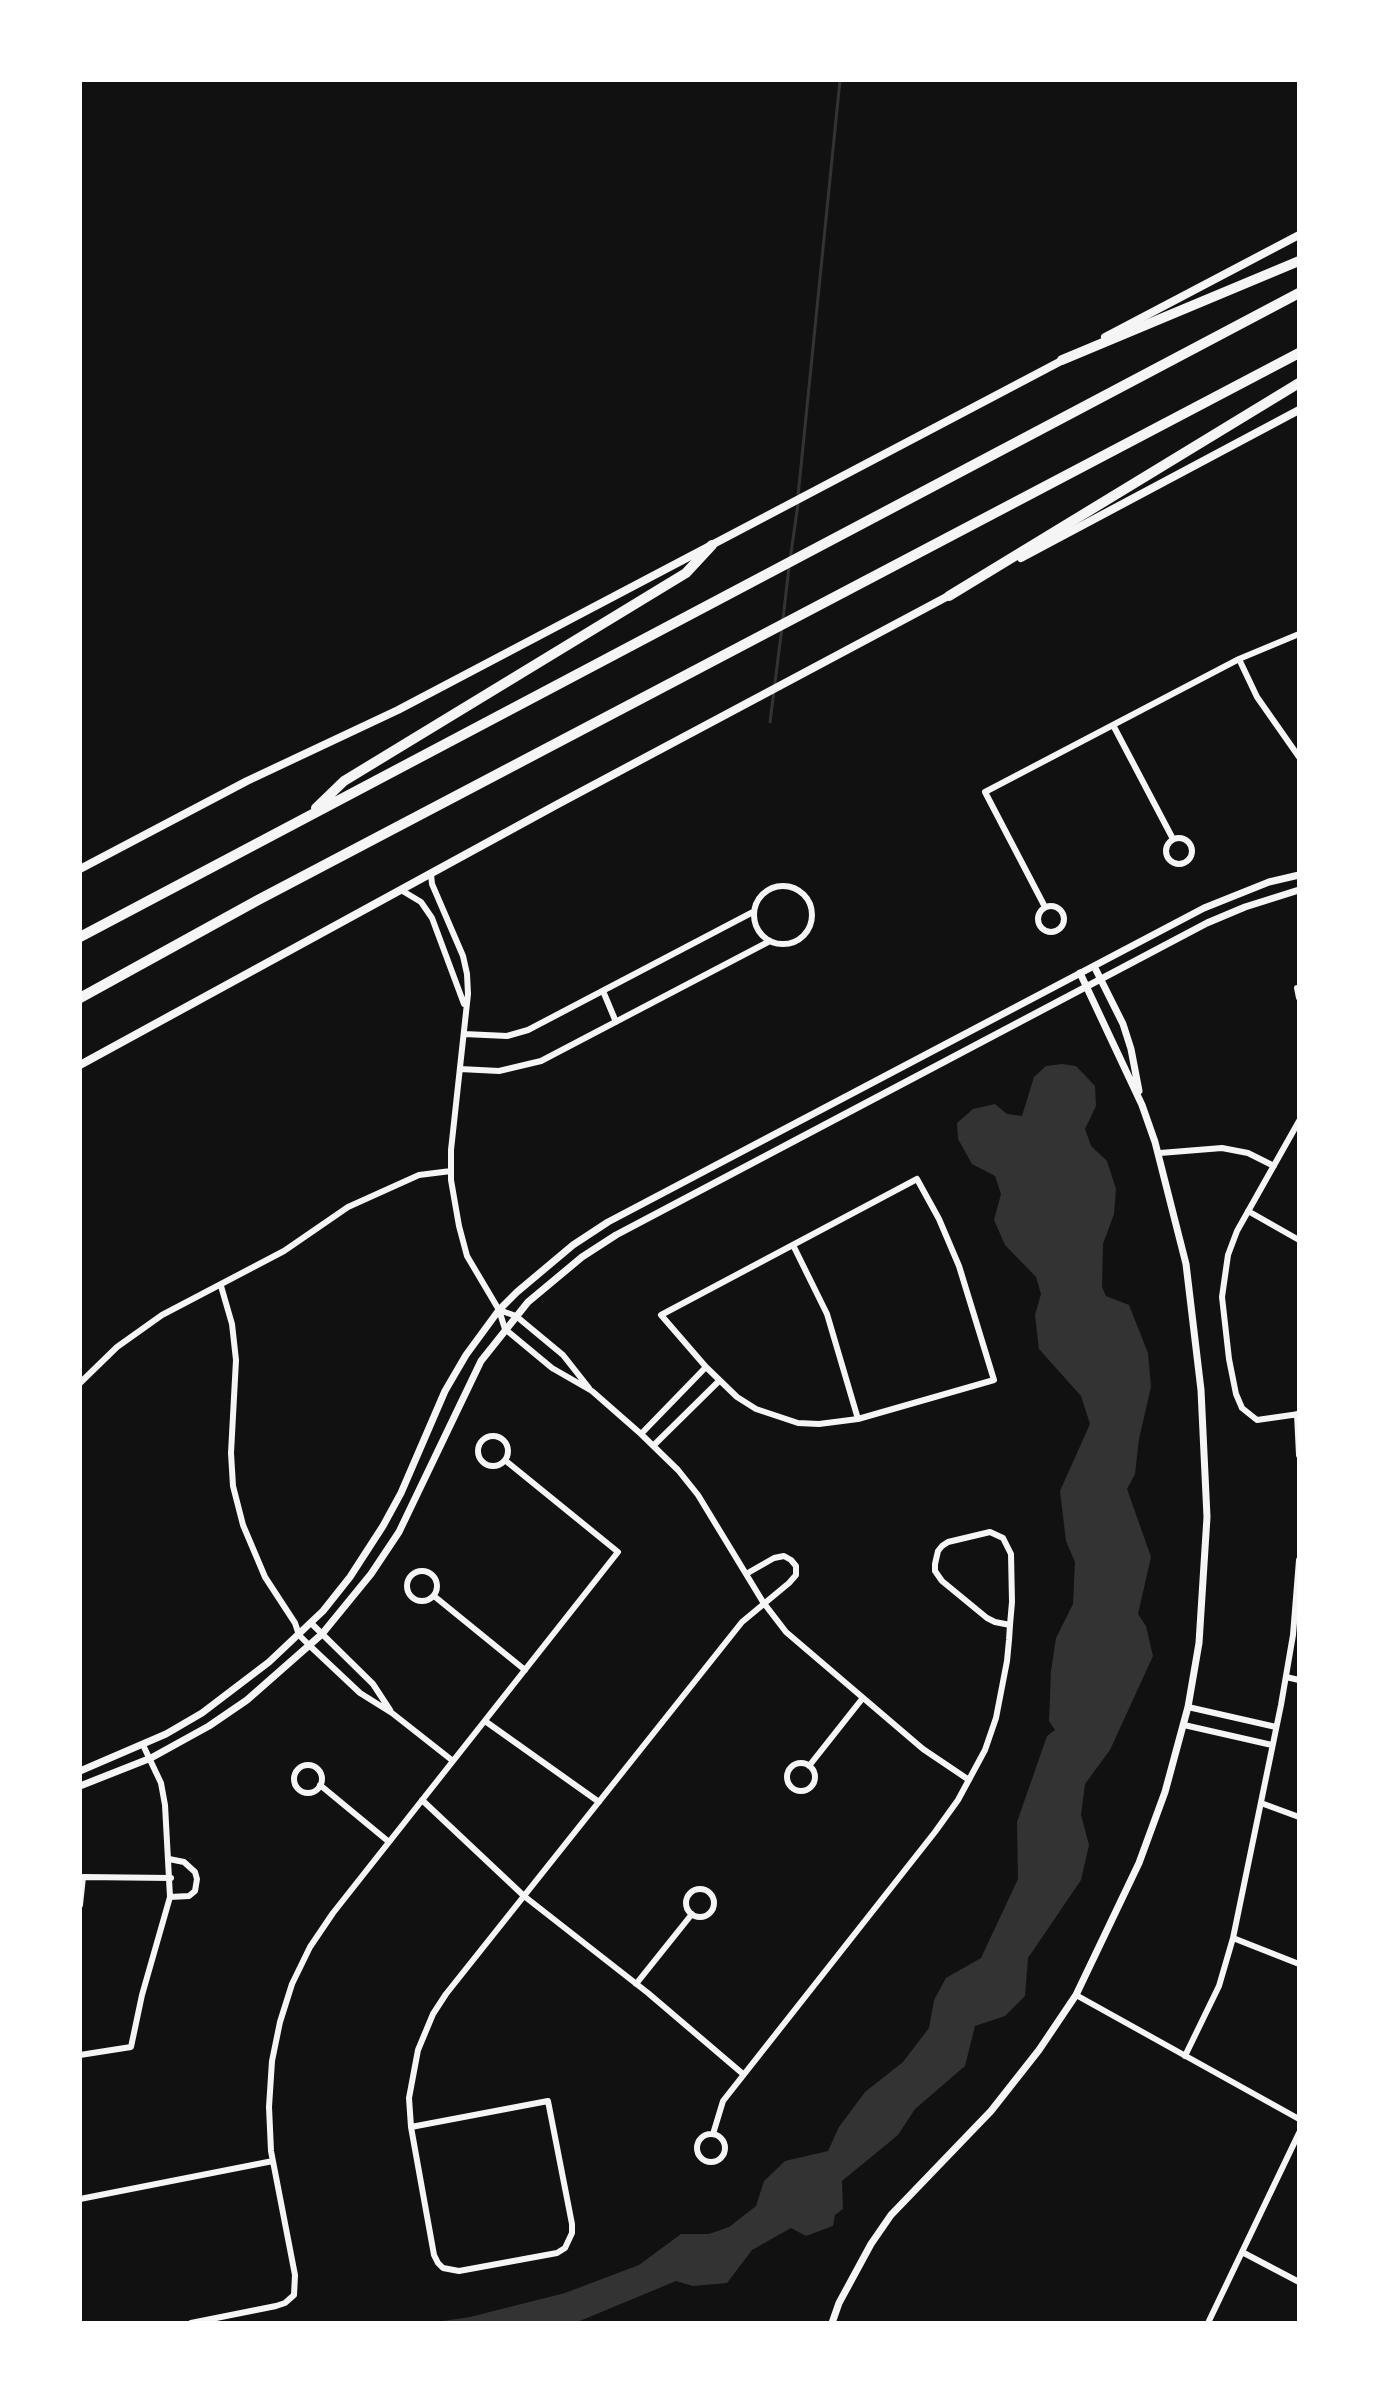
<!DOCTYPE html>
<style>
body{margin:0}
#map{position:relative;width:1379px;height:2403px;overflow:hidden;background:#111;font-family:"Source Serif 4",serif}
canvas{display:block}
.frame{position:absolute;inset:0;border:82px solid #fff;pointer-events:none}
</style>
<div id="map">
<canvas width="1379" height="2403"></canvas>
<div class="frame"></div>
</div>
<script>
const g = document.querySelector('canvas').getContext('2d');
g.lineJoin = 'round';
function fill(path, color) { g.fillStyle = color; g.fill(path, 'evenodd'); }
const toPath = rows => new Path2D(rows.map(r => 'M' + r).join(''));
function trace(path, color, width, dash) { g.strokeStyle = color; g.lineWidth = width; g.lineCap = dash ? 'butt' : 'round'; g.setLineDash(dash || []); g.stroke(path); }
fill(toPath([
 [1062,1064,1076,1066,1095,1086,1096,1106,1085,1129,1091,1146,1107,1161,1116,1189,1114,1214,1103,1244,1102,1287,1106,1296,1129,1305,1148,1353,1151,1387,1139,1439,1135,1474,1127,1489,1151,1557,1138,1614,1146,1626,1153,1656,1110,1750,1085,1784,1081,1815,1089,1845,1081,1880,1028,1958,1025,1996,1005,2016,975,2026,965,2066,915,2109,898,2135,842,2181,843,2209,835,2215,833,2226,806,2236,791,2228,752,2250,727,2283,693,2286,676,2281,575,2323,429,2323,470,2317,565,2293,639,2265,681,2234,709,2234,729,2227,756,2206,764,2181,785,2161,828,2151,839,2127,865,2092,903,2062,929,2028,934,2000,946,1978,981,1958,1018,1879,1017,1822,1047,1736,1055,1730,1049,1721,1051,1671,1056,1638,1073,1604,1075,1562,1066,1541,1060,1491,1090,1424,1081,1396,1039,1349,1035,1315,1041,1294,1036,1277,1005,1245,994,1220,1001,1194,995,1176,972,1164,958,1139,957,1123,973,1109,995,1104,1007,1114,1022,1116,1034,1077,1046,1066]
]), '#333');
trace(toPath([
 [798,496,840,80],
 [790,560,798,504],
 [783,619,789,567],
 [770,722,782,627]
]), '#333', 3);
trace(toPath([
 [1239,659,1257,697,1299,757],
 [1113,725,1173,839],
 '1166 851a13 13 0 1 1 26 0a13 13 0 1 1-26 0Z',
 [431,874,432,884,463,956,467,974,468,994,451,1150,451,1180,459,1226,467,1256,499,1310,505,1329,552,1368,592,1391,641,1434,678,1470,698,1495,763,1602,786,1632,923,1749,969,1780],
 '754 915a29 29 0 1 1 58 0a29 29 0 1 1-58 0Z',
 [401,890,421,902,432,918,464,1004],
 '1038 919a13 13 0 1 1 26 0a13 13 0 1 1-26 0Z',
 [1045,907,985,792,1239,659,1299,634],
 [1299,988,1297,988,1299,998],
 [603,991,616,1022],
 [464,1034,507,1036,528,1030,753,912],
 [460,1069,499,1071,541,1061,770,941],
 [1299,1121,1237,1231,1228,1255,1222,1297,1229,1359,1236,1394,1242,1408,1257,1420,1299,1414],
 [1160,1153,1222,1148,1248,1153,1274,1166],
 [917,1179,939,1219,959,1266,994,1380,858,1419,819,1424,798,1423,756,1409,737,1397,706,1367,661,1315,917,1179],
 [1248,1211,1299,1240],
 [793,1245,827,1314,858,1419],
 [221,1286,232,1324,236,1360,231,1453,233,1486,243,1525,265,1577,295,1623,299,1635,310,1646,360,1693,392,1713,453,1761],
 [499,1310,516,1316,563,1355,589,1388],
 [80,1383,117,1347,162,1315,284,1251,348,1207,419,1175,451,1171],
 [1297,1414,1299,1455],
 [641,1434,706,1367],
 '478 1451a15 15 0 1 1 30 0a15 15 0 1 1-30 0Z',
 [653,1446,719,1381],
 '407 1586a15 15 0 1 1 30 0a15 15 0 1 1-30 0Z',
 [434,1596,525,1670],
 [311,1623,373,1684,390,1710],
 [1286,1677,1299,1680],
 [1188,1707,1276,1727],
 [485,1721,599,1802],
 [1184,1725,1272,1745],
 '787 1777a14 14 0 1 1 28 0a14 14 0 1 1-28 0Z',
 '294 1779a14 14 0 1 1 28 0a14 14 0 1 1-28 0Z',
 [809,1766,862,1699],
 [320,1785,389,1842],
 [422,1800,524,1896,648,1993,743,2074],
 [1261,1803,1299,1817],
 [169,1859,184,1862,195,1872,197,1879,195,1891,189,1896,170,1897],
 '686 1903a14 14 0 1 1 28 0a14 14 0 1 1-28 0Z',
 [80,1905,83,1877,171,1878],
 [1233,1938,1299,1964],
 [636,1984,692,1914],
 [1076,1995,1299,2119],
 [80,2055,131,2047,142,1995,170,1897,165,1805,161,1783,143,1745],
 [1185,2056,1219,1986,1233,1938,1281,1705,1293,1635,1299,1560],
 [411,2127,548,2101,572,2224,572,2233,565,2248,557,2253,459,2271,443,2268,438,2263,434,2255,411,2127,409,2098,418,2050,433,2014,446,1994,742,1622,789,1583,796,1575,796,1566,791,1560,784,1556,774,1558,746,1574],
 [713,2134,723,2101,935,1832,958,1800,985,1750,996,1718,1007,1661,1009,1640,1010,1625,1012,1602,1011,1554,1003,1538,990,1532,948,1542,942,1546,938,1551,935,1564,935,1571,942,1581,987,1618,995,1622,1010,1625],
 '697 2148a14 14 0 1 1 28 0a14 14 0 1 1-28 0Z',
 [80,2199,273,2161],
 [1242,2252,1299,2282],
 [191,2323,276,2306,285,2303,294,2295,295,2275,271,2151,269,2107,272,2061,280,2022,292,1984,310,1947,333,1913,618,1552,506,1461],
 [1208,2323,1299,2133]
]), '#f5f5f5', 6);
trace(toPath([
 [1094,966,1123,1024,1131,1049,1139,1091],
 [80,1771,166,1734,202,1713,269,1662,323,1611,350,1577,383,1526,401,1493,445,1391,466,1355,499,1310,517,1292,573,1245,608,1222,1204,908,1269,882,1299,875],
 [80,1786,151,1758,209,1726,247,1700,322,1634,371,1574,399,1532,481,1361,528,1302,582,1257,616,1235,1207,923,1245,907,1299,890],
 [832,2323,839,2303,871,2244,891,2215,991,2111,1039,2050,1076,1995,1139,1863,1165,1792,1188,1707,1199,1643,1207,1517,1201,1390,1186,1264,1155,1142,1142,1105,1080,973]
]), '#f5f5f5', 7);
trace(toPath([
 [1105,337,1299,235],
 [1021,558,1299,410],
 [80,869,247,781,398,710,1065,359],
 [80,1065,558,804,952,594]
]), '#f5f5f5', 8);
trace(toPath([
 [1062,360,1299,261],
 [949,596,1299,383],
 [316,808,344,781,686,573,712,545],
 [80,937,1299,293],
 [80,998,258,900,1299,353]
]), '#f5f5f5', 10);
</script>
